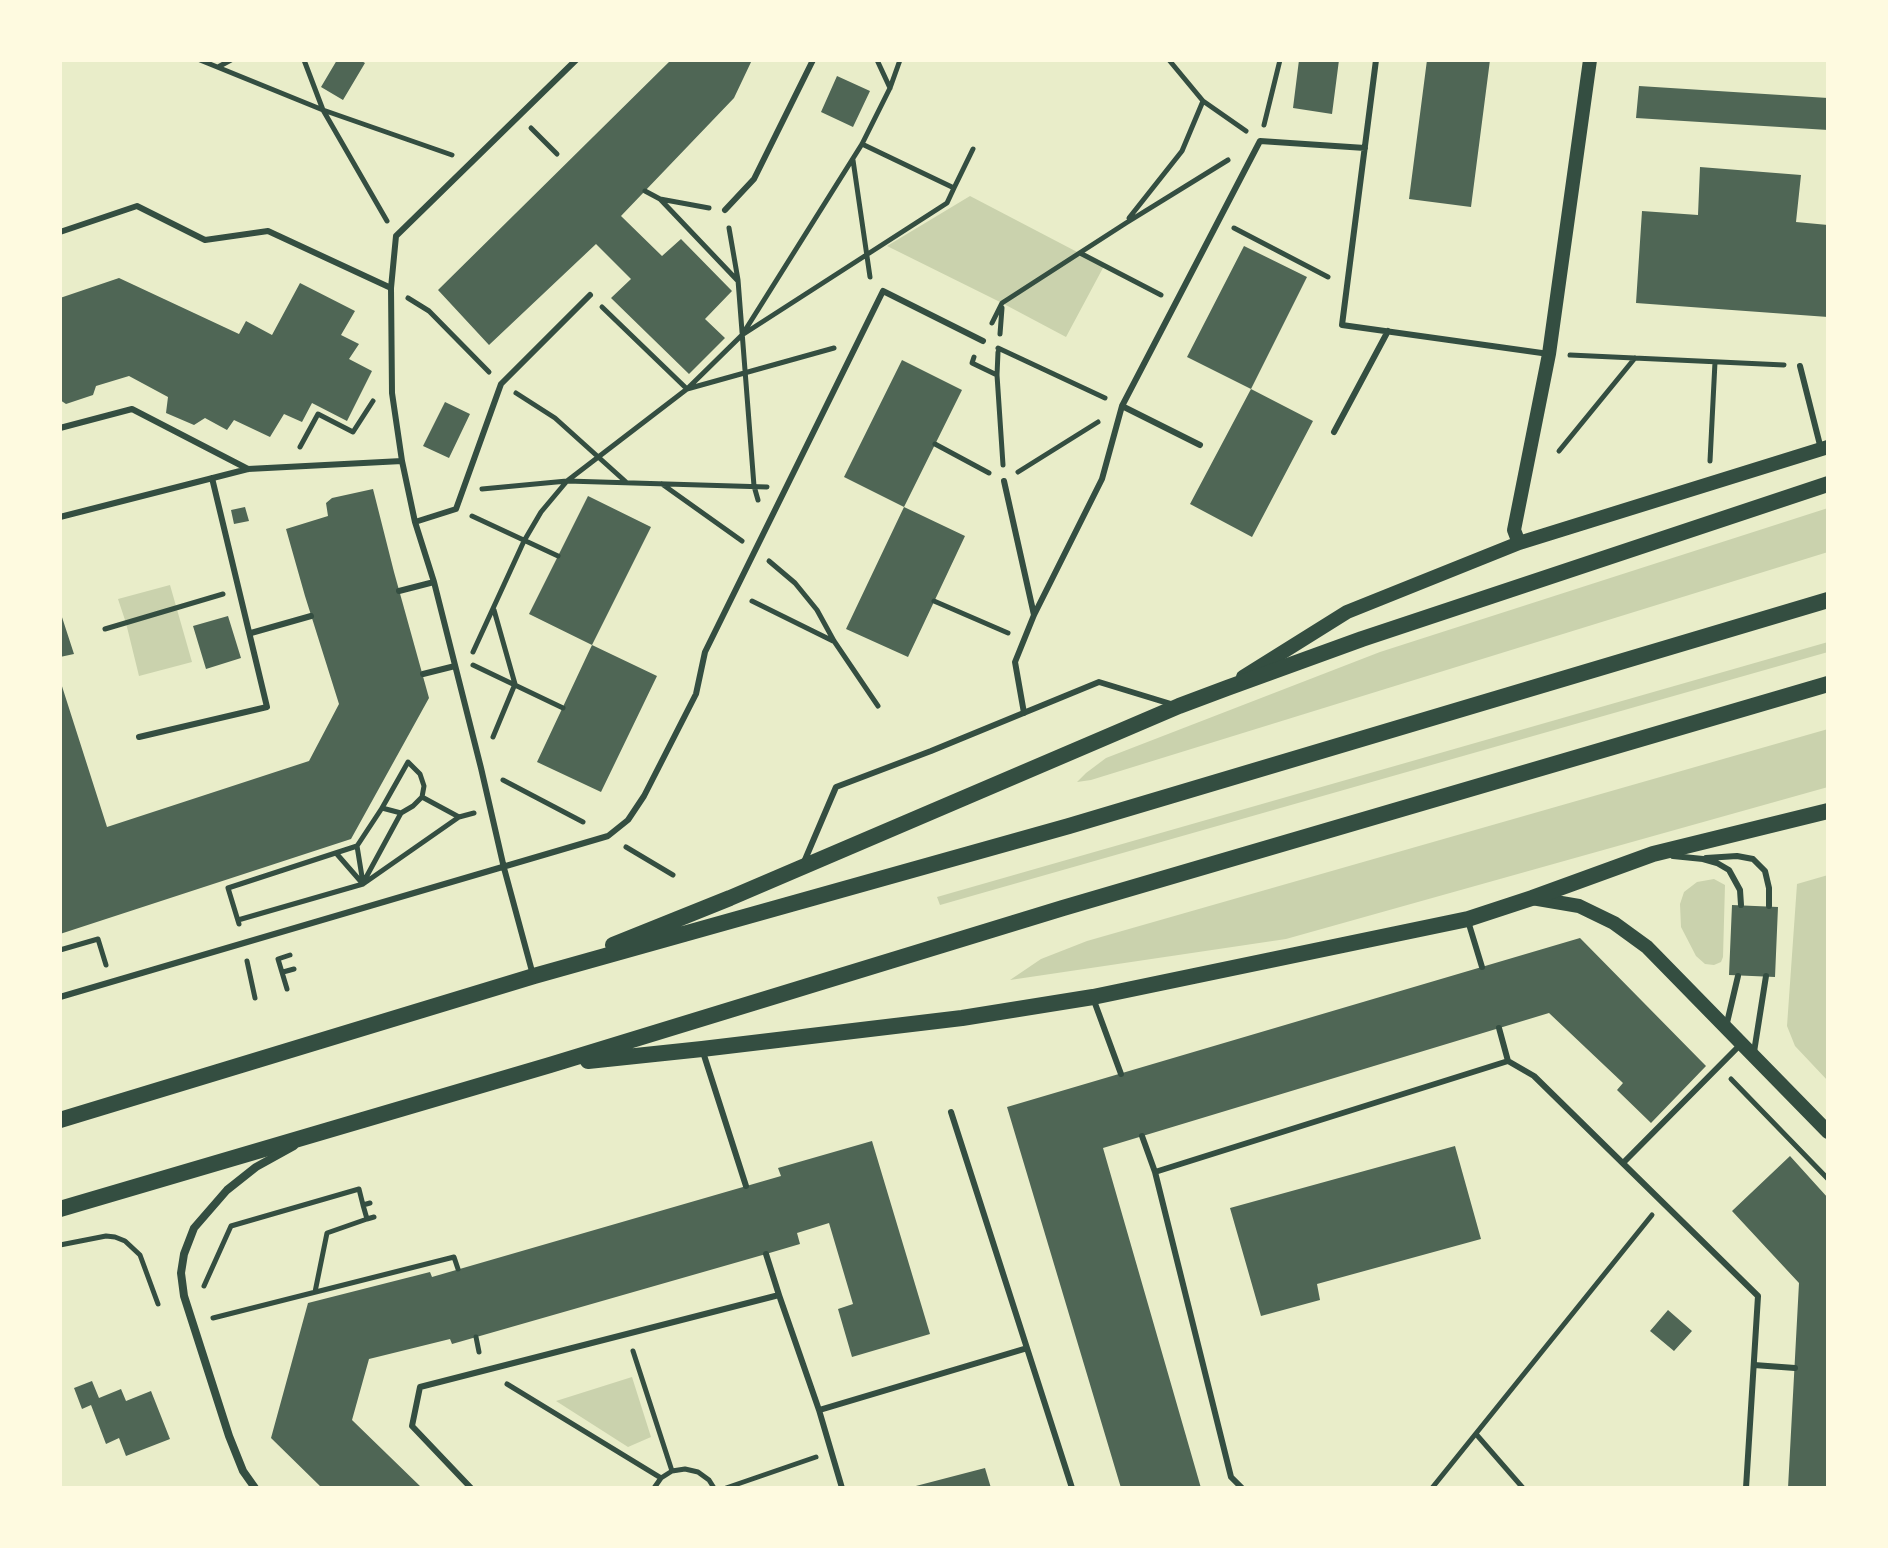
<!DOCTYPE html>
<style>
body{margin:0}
#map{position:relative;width:1888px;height:1548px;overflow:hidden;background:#e9edc9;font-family:"Work Sans",sans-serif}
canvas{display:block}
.frame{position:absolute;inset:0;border:62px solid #fefae0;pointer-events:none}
</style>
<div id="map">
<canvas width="1888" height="1548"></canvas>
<div class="frame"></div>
</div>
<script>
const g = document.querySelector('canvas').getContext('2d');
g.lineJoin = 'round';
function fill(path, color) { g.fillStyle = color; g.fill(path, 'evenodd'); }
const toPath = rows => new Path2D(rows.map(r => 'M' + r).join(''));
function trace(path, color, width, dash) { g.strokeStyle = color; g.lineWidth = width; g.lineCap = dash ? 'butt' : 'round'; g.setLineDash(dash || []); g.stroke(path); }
fill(toPath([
 [970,196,1104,266,1066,337,1002,303,887,246],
 [1828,508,1828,552,1091,780,1077,782,1086,773,1106,758,1380,652],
 [170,585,192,662,139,676,126,623,118,599],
 [1828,642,1828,652,940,905,937,897],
 [1828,729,1828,787,1286,939,1010,980,1041,959,1087,941],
 [1828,875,1828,1081,1795,1046,1787,1026,1797,884],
 [1714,879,1725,885,1723,957,1721,962,1714,965,1705,964,1696,956,1681,927,1680,904,1684,892,1697,882],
 [632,1377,651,1437,628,1447,556,1401]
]), '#cad2ad');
fill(toPath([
 [337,60,360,60,365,63,343,100,321,87],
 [671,60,752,60,734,98,621,216,662,256,681,239,732,291,705,319,725,338,689,374,611,298,631,279,596,244,489,345,438,290],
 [1299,60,1339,60,1332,114,1293,108],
 [1427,60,1490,60,1471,207,1409,199],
 [837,76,870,91,853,127,821,112],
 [1639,86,1828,98,1828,130,1636,118],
 [1700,167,1801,175,1796,222,1828,225,1828,317,1636,303,1642,211,1698,215],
 [1244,246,1307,277,1251,389,1313,421,1252,537,1190,504,1251,389,1187,357],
 [119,278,239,334,246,321,272,335,300,283,355,311,341,335,359,344,349,359,372,371,347,421,312,403,302,422,284,414,270,437,234,420,227,430,205,418,194,425,166,413,168,397,129,376,96,386,93,395,66,404,60,400,60,298],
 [902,360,962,390,904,507,844,477],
 [445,402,470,414,449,458,423,446],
 [373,489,394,572,429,698,351,839,60,934,60,680,107,827,309,761,339,704,305,596,286,529,328,516,326,503,332,498],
 [588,496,651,527,592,645,657,676,601,792,537,762,592,645,529,614],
 [245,507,249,521,234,524,231,510],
 [904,507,965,536,908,657,846,629],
 [60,611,74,654,60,657],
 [228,616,241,658,206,669,193,626],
 [1732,905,1778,907,1775,977,1729,975],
 [1580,938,1706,1066,1651,1123,1617,1090,1623,1083,1549,1013,1103,1148,1201,1488,1121,1488,1007,1107],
 [872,1141,930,1334,852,1357,838,1309,853,1304,829,1223,797,1233,800,1244,766,1254,452,1344,450,1339,369,1359,352,1420,422,1488,322,1488,271,1438,308,1303,430,1272,432,1277,781,1176,778,1168],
 [1455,1146,1481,1239,1317,1284,1320,1300,1261,1316,1230,1208],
 [1790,1156,1828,1198,1828,1488,1788,1488,1799,1283,1732,1211],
 [1668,1310,1692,1331,1674,1351,1650,1331],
 [92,1381,99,1398,121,1389,126,1401,151,1391,170,1439,126,1456,119,1438,106,1444,91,1405,82,1409,74,1388],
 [985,1468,991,1488,912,1488,912,1487]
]), '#4f6655');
trace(toPath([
 [200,60,323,110,452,155],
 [304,60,323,110,387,221],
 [877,60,890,88],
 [1169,60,1203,101,1246,131],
 [218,67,231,60],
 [1264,125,1280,60],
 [531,128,557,154],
 [853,160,870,277],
 [954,188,973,149],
 [645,191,660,199,737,280],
 [660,199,709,208],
 [1129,218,1182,151,1203,101],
 [729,228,738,280,754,486,758,500],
 [1234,228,1328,277],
 [1080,253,1161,295],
 [408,298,429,311,489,372],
 [602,307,687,389,834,348],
 [992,323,1002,303,1126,223,1228,160],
 [744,332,862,144,890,88,900,60],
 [1000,334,1002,308],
 [998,348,1105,398],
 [998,352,997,375,1003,465],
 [1570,355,1784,365],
 [974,357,972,363,997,375],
 [516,393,555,418,626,482],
 [935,444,989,473],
 [300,447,318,414,353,432,373,401],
 [1559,451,1635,358],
 [1710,461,1715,362],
 [1018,472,1098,422],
 [662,484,742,541],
 [482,489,567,481,767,487],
 [472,516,558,556],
 [769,561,795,583,817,610,834,641,878,706],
 [752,601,833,641],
 [934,601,1008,633],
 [105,629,223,594],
 [473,652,524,541,541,512,567,481,687,389,742,335,947,203,954,188,862,144],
 [473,665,563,708],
 [493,737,515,684,494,610],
 [503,780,583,822],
 [382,808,408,762,420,774,424,786,422,797],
 [357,846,363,883],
 [626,847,673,875],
 [336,853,363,884],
 [363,883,401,813],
 [238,920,363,884,459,817,474,813],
 [239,924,228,888,357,846,382,808,401,813,413,806,422,797,459,817],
 [60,950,98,939,106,965],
 [247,961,255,998],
 [283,972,294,969],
 [287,989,278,959,290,955],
 [1731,1079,1828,1179],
 [363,1205,367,1219,374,1217],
 [60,1245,106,1236,115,1237,125,1241,140,1255,158,1304],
 [204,1286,231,1226,359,1189,363,1205,370,1203],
 [315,1292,327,1233,367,1219],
 [213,1318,454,1257,458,1269],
 [476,1337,479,1352],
 [633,1351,672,1471],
 [507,1384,661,1478],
 [1476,1434,1523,1488],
 [654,1488,661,1478,672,1471,685,1469,698,1472,709,1480,714,1488],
 [726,1488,816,1457],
 [1432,1488,1652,1215]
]), '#344e41', 5);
trace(toPath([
 [1376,60,1342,325,1549,354],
 [725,210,754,179,813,60],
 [60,232,137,206,205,240,268,231,391,288],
 [1800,366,1821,449],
 [1122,406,1200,445],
 [60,428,132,409,248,469],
 [1334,432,1388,331],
 [1004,481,1034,615],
 [60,517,248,469,402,461],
 [415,522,456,509,501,384,590,295],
 [399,591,434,582],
 [251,633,311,616],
 [423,674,455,666],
 [1024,713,1015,662,1034,615,1102,479,1122,406,1260,141,1365,148],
 [139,737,267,707,212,478],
 [1673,856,1703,859,1717,863,1729,870,1740,890,1741,905],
 [1706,858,1737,856,1753,859,1765,871,1769,888,1769,906],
 [804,862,836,787,931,751,1099,682,1171,704],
 [1468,921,1482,967],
 [533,975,504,868,481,768,434,582,415,522,402,461,392,393,391,288,396,236,576,60],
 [60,997,608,836,628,820,644,796,696,694,705,652,883,291,983,341],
 [1093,998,1121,1074],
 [1726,1027,1738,976],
 [1499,1028,1508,1061],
 [702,1049,746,1186],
 [1754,1052,1766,976],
 [951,1112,1072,1488],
 [1142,1136,1155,1172],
 [1623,1163,1741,1044],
 [766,1254,779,1295],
 [1754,1365,1795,1368],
 [819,1410,1027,1348],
 [471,1488,412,1426,420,1387,779,1295,819,1410,842,1488],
 [1242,1488,1231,1477,1155,1172,1508,1061,1534,1076,1758,1296,1746,1488]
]), '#344e41', 6);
trace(toPath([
 [255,1488,243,1471,229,1436,184,1296,181,1273,184,1254,194,1228,227,1190,256,1167,294,1146]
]), '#344e41', 8);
trace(toPath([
 [1519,543,1514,530,1549,354,1590,60],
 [1243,677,1347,612,1519,543,1828,447],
 [1532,898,1579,906,1614,923,1647,947,1828,1132]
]), '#344e41', 14);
trace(toPath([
 [613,945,730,898,1179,706,1227,688,1362,639,1828,484],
 [588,1061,702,1049,962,1018,1093,997,1468,919,1532,898,1653,854,1828,811],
 [60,1120,534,976,1069,826,1828,600],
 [60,1209,550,1065,1063,908,1828,684]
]), '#344e41', 16);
</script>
